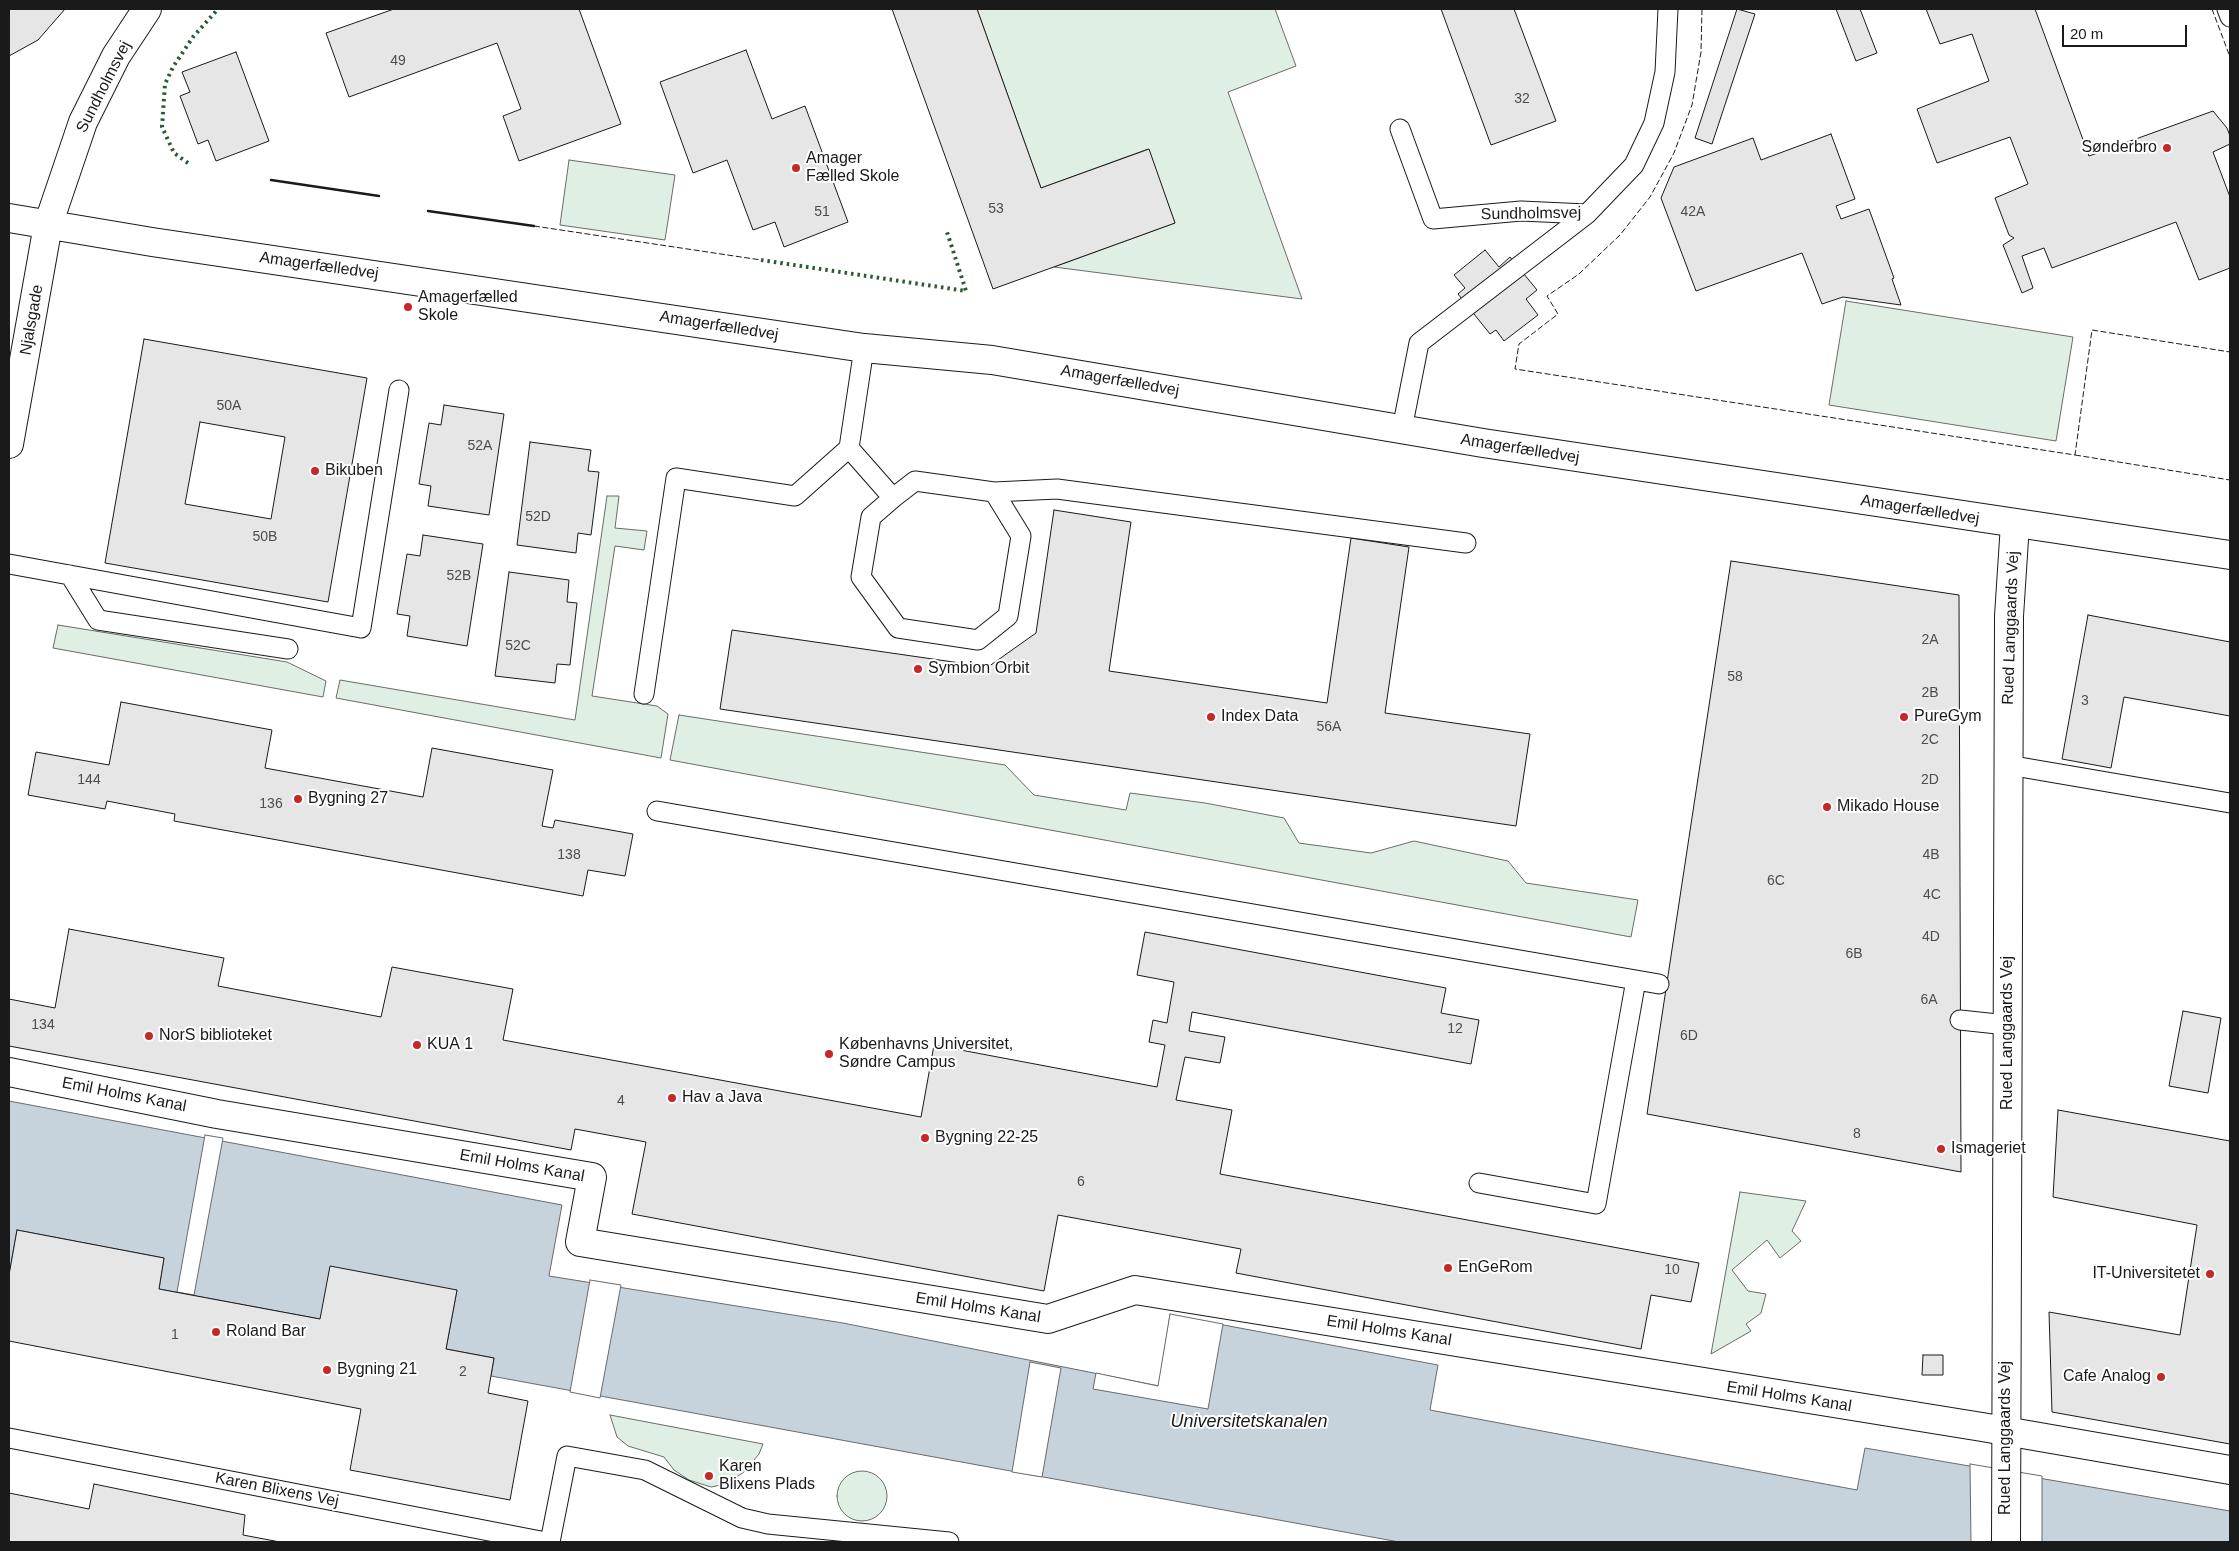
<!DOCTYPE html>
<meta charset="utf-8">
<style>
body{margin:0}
#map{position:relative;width:2239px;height:1551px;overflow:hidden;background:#fff;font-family:Arial,sans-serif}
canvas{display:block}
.frame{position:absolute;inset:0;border:10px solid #1a1a1a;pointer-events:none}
.scale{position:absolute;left:2062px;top:25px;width:125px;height:22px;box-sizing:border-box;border:2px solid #1a1a1a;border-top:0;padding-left:6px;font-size:15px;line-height:18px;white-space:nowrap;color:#1a1a1a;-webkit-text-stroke:4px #fff;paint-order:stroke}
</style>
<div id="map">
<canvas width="2239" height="1551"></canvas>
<div class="frame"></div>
<div class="scale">20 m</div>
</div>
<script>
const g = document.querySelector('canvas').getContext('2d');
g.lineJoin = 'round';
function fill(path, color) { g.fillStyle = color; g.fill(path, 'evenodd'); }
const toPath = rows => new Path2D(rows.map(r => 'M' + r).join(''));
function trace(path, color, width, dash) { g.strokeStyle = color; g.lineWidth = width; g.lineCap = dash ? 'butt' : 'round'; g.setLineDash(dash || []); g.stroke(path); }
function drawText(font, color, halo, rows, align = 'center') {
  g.font = font + ' Arial,sans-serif'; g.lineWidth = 4; g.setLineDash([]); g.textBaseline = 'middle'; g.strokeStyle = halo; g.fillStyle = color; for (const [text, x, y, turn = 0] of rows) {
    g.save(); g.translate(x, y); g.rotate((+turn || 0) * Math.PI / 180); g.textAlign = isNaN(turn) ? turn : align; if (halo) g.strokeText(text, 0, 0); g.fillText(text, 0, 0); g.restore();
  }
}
const green = toPath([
 [977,9,1275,9,1296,66,1228,92,1302,299,1054,267,1175,223,1148,149,1041,188,977,9],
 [569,160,675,175,665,240,560,225,569,160],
 [1846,301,2073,337,2056,441,1829,405,1846,301],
 [607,496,619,496,615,528,647,531,644,550,615,546,592,696,657,706,668,714,661,758,336,698,340,680,575,720,607,496],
 [58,625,287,662,326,681,323,697,53,648,58,625],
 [679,715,1005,765,1034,795,1126,810,1130,793,1205,803,1284,818,1299,843,1371,853,1414,841,1508,861,1526,883,1638,900,1631,937,670,760,679,715],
 [1740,1192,1806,1201,1792,1231,1801,1241,1780,1258,1767,1240,1732,1270,1748,1291,1766,1294,1761,1313,1746,1324,1751,1331,1711,1354,1740,1192],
 [610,1415,763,1444,759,1454,744,1472,726,1484,711,1487,689,1480,674,1470,664,1457,628,1446,617,1437,610,1415],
 '837 1496a25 25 0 1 1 50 0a25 25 0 1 1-50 0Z'
]);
fill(green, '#e0efe3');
trace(green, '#6a6a6a', 1);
const water = toPath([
 [9,1101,562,1205,549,1276,843,1323,1159,1386,1170,1315,1438,1365,1430,1410,1857,1490,1865,1448,2230,1511,2230,1542,1399,1542,491,1376,494,1358,446,1349,457,1290,320,1319,159,1289,164,1258,17,1230,9,1275,9,1101]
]);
fill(water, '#c6d2dc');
trace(water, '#6a6a6a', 1);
const pier = toPath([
 [205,1135,223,1138,194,1295,177,1292,205,1135],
 [590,1280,621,1285,600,1398,570,1392,590,1280],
 [1170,1314,1223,1324,1208,1409,1093,1389,1096,1373,1158,1386,1170,1314],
 [1030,1362,1061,1368,1042,1477,1012,1472,1030,1362],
 [1970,1464,2042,1476,2042,1542,1971,1542,1970,1464]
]);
fill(pier, '#fff');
trace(pier, '#6a6a6a', 1);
const building = toPath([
 [9,9,65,9,38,40,9,56,9,9],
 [394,9,579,9,621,124,519,161,503,116,521,109,497,43,349,97,326,33,394,9],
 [892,9,977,9,1041,188,1149,149,1175,223,993,289,892,9],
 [1441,9,1514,9,1556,121,1491,145,1441,9],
 [1737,9,1755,14,1712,144,1695,138,1737,9],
 [1836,9,1860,9,1877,53,1856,61,1836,9],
 [1926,9,2035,9,2089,156,2213,111,2227,128,2230,136,2230,144,2213,152,2230,197,2230,268,2199,280,2176,222,2052,268,2044,248,2022,256,2033,288,2022,293,2003,245,2014,238,2009,235,1995,198,2028,184,2010,137,1937,163,1917,109,1989,81,1972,34,1940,44,1926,9],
 [746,50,772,119,805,106,848,222,784,247,775,222,753,230,727,160,693,173,660,82,746,50],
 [236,52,269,141,216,161,208,140,198,144,180,96,190,92,182,72,236,52],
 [1831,134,1855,199,1836,206,1841,219,1869,209,1894,278,1892,279,1901,305,1843,297,1822,304,1802,253,1696,291,1661,198,1674,167,1753,138,1761,160,1831,134],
 [1485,250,1499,267,1510,257,1537,290,1526,299,1538,315,1504,341,1496,330,1490,334,1458,294,1465,288,1454,275,1485,250],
 [144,339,367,378,328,602,105,563,144,339],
 [200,422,285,437,271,519,185,504,200,422],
 [444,405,504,414,489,515,428,506,431,486,419,484,429,423,441,425,444,405],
 [530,442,591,450,588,471,599,472,591,535,578,533,576,553,517,545,530,442],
 [1054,510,1131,522,1109,671,1327,703,1351,538,1409,547,1385,713,1530,734,1516,826,720,709,732,630,988,667,1036,633,1054,510],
 [423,535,483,544,467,646,407,636,410,616,397,614,407,554,420,556,423,535],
 [1731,561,1959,595,1961,1172,1647,1114,1731,561],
 [509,572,569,580,567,602,577,603,570,665,557,664,555,683,495,676,509,572],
 [2088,615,2230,642,2230,716,2124,697,2111,768,2062,759,2088,615],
 [121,702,272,730,265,768,423,797,432,748,553,770,542,826,553,828,555,820,633,834,625,876,588,870,583,896,174,821,175,814,107,801,105,809,28,795,36,752,109,765,121,702],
 [69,929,224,958,218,986,381,1017,392,967,513,989,503,1040,921,1117,934,1045,1157,1087,1165,1045,1149,1042,1153,1020,1167,1023,1174,982,1137,975,1145,932,1446,988,1441,1013,1479,1020,1471,1064,1192,1012,1189,1031,1225,1037,1220,1063,1185,1057,1176,1100,1232,1110,1220,1174,1699,1263,1691,1302,1651,1295,1641,1349,1236,1273,1241,1249,1058,1215,1044,1291,632,1214,646,1142,575,1129,571,1150,9,1046,9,999,55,1008,69,929],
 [2183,1011,2221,1018,2208,1093,2169,1086,2183,1011],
 [2058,1110,2230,1141,2230,1444,2052,1412,2049,1312,2180,1335,2197,1225,2053,1197,2058,1110],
 [17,1230,164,1258,159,1289,320,1319,330,1266,457,1290,446,1349,494,1358,488,1393,528,1401,510,1500,350,1470,361,1409,9,1341,9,1275,17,1230],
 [1923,1355,1943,1355,1943,1375,1922,1375,1923,1355],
 [94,1484,245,1515,243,1535,280,1542,9,1542,9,1493,89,1509,94,1484]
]);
fill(building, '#e6e6e6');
trace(building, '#1a1a1a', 1);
const service = toPath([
 [2227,9,2230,17],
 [1400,129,1433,219,1521,211,1587,214],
 [1402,429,1419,343,1587,214,1634,165,1654,123,1665,72,1668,9],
 [849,448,893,498,871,517,861,577,898,628,978,640,1008,616,1021,536,994,492,915,481,893,498],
 [994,492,1057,489,1466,543],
 [9,564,361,628,399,390],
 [70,575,98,620,288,649],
 [644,694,676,478,795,496,849,448,864,348],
 [2008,765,2230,803],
 [657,811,1636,980,1596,1204,1479,1183],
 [1636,980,1659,984],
 [1960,1020,2007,1025],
 [9,1438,546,1542],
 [550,1542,567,1456,645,1470,742,1518,768,1524,949,1542]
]);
const pedestrian = toPath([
 [9,1072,217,1114,592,1177,580,1242,1048,1319,1135,1290,1982,1427,2230,1470]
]);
const minor = toPath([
 [2006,1542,2009,616,2015,524]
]);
const tertiary = toPath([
 [9,218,152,242,864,348,992,360,1483,443,2230,555],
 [9,444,48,225,83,122,116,56,147,9]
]);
trace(service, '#1a1a1a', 21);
trace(pedestrian, '#1a1a1a', 30);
trace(minor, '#1a1a1a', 30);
trace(tertiary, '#1a1a1a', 30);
trace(service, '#fff', 19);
trace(pedestrian, '#fff', 28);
trace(minor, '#fff', 28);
trace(tertiary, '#fff', 28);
trace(toPath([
 [188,163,174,153,162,127,165,84,173,67,193,37,218,9],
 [761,260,966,291,947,232]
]), '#2b5a34', 4, [2.5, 4]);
trace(toPath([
 [1702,9,1701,52,1692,105,1674,153,1650,197,1620,235,1579,274,1547,296,1558,314,1519,344,1515,369,2075,455,2092,330,2230,352],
 [2212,9,2230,57],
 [534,226,761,260],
 [2075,455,2230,480]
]), '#1a1a1a', 1, [6, 2.5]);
trace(toPath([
 [271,180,379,196],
 [428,211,534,226]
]), '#1a1a1a', 2.5);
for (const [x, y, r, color] of [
 [2167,148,5,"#c62828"],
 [796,168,5,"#c62828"],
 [408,307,5,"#c62828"],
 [315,471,5,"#c62828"],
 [918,669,5,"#c62828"],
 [1211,717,5,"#c62828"],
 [1904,717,5,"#c62828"],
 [298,799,5,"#c62828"],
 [1827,807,5,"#c62828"],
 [149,1036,5,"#c62828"],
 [417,1045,5,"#c62828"],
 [829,1054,5,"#c62828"],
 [672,1098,5,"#c62828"],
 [925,1138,5,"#c62828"],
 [1941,1149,5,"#c62828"],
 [1448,1268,5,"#c62828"],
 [2210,1274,5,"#c62828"],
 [216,1332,5,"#c62828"],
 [327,1370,5,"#c62828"],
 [2161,1377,5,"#c62828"],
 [709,1476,5,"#c62828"]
]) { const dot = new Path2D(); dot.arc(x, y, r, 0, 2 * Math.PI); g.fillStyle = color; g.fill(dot); trace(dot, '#fff', 2); }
drawText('14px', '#4d4d4d', null, [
 ["49",398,61],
 ["32",1522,99],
 ["53",996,209],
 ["51",822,212],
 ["42A",1693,212],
 ["50A",229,406],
 ["52A",480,446],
 ["52D",538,517],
 ["50B",265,537],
 ["52B",459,576],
 ["2A",1930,640],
 ["52C",518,646],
 ["58",1735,677],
 ["2B",1930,693],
 ["3",2085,701],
 ["56A",1329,727],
 ["2C",1930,740],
 ["144",89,780],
 ["2D",1930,780],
 ["136",271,804],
 ["138",569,855],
 ["4B",1931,855],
 ["6C",1776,881],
 ["4C",1932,895],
 ["4D",1931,937],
 ["6B",1854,954],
 ["6A",1929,1000],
 ["134",43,1025],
 ["12",1455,1029],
 ["6D",1689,1036],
 ["4",621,1101],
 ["8",1857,1134],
 ["6",1081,1182],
 ["10",1672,1270],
 ["1",175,1335],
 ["2",463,1372]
]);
drawText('16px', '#1a1a1a', '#fff', [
 ["Sundholmsvej",104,87,-63],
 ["Sundholmsvej",1531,214,-1],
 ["Amagerfælledvej",319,266,8],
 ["Njalsgade",32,320,-80],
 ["Amagerfælledvej",719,326,9],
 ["Amagerfælledvej",1120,381,10],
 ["Amagerfælledvej",1520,449,9],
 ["Amagerfælledvej",1920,510,9],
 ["Rued Langgaards Vej",2011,628,-88],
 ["Rued Langgaards Vej",2008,1033,-90],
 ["Emil Holms Kanal",124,1095,11],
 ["Emil Holms Kanal",522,1166,10],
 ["Emil Holms Kanal",978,1308,9],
 ["Emil Holms Kanal",1389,1331,9],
 ["Emil Holms Kanal",1789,1397,9],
 ["Rued Langgaards Vej",2006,1438,-90],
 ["Karen Blixens Vej",277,1490,11]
]);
drawText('16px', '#1a1a1a', '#fff', [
 ["Sønderbro",2157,148,"right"],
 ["Amager",806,159],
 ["Fælled Skole",806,177],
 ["Amagerfælled",418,298],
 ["Skole",418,316],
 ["Bikuben",325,471],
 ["Symbion Orbit",928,669],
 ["Index Data",1221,717],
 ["PureGym",1914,717],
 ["Bygning 27",308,799],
 ["Mikado House",1837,807],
 ["NorS biblioteket",159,1036],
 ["KUA 1",427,1045],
 ["Københavns Universitet,",839,1045],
 ["Søndre Campus",839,1063],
 ["Hav a Java",682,1098],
 ["Bygning 22-25",935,1138],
 ["Ismageriet",1951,1149],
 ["EnGeRom",1458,1268],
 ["IT-Universitetet",2200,1274,"right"],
 ["Roland Bar",226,1332],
 ["Bygning 21",337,1370],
 ["Cafe Analog",2151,1377,"right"],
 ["Karen",719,1467],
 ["Blixens Plads",719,1485]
], 'left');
drawText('italic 18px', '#1a1a1a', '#fff', [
 ["Universitetskanalen",1249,1422]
]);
</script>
